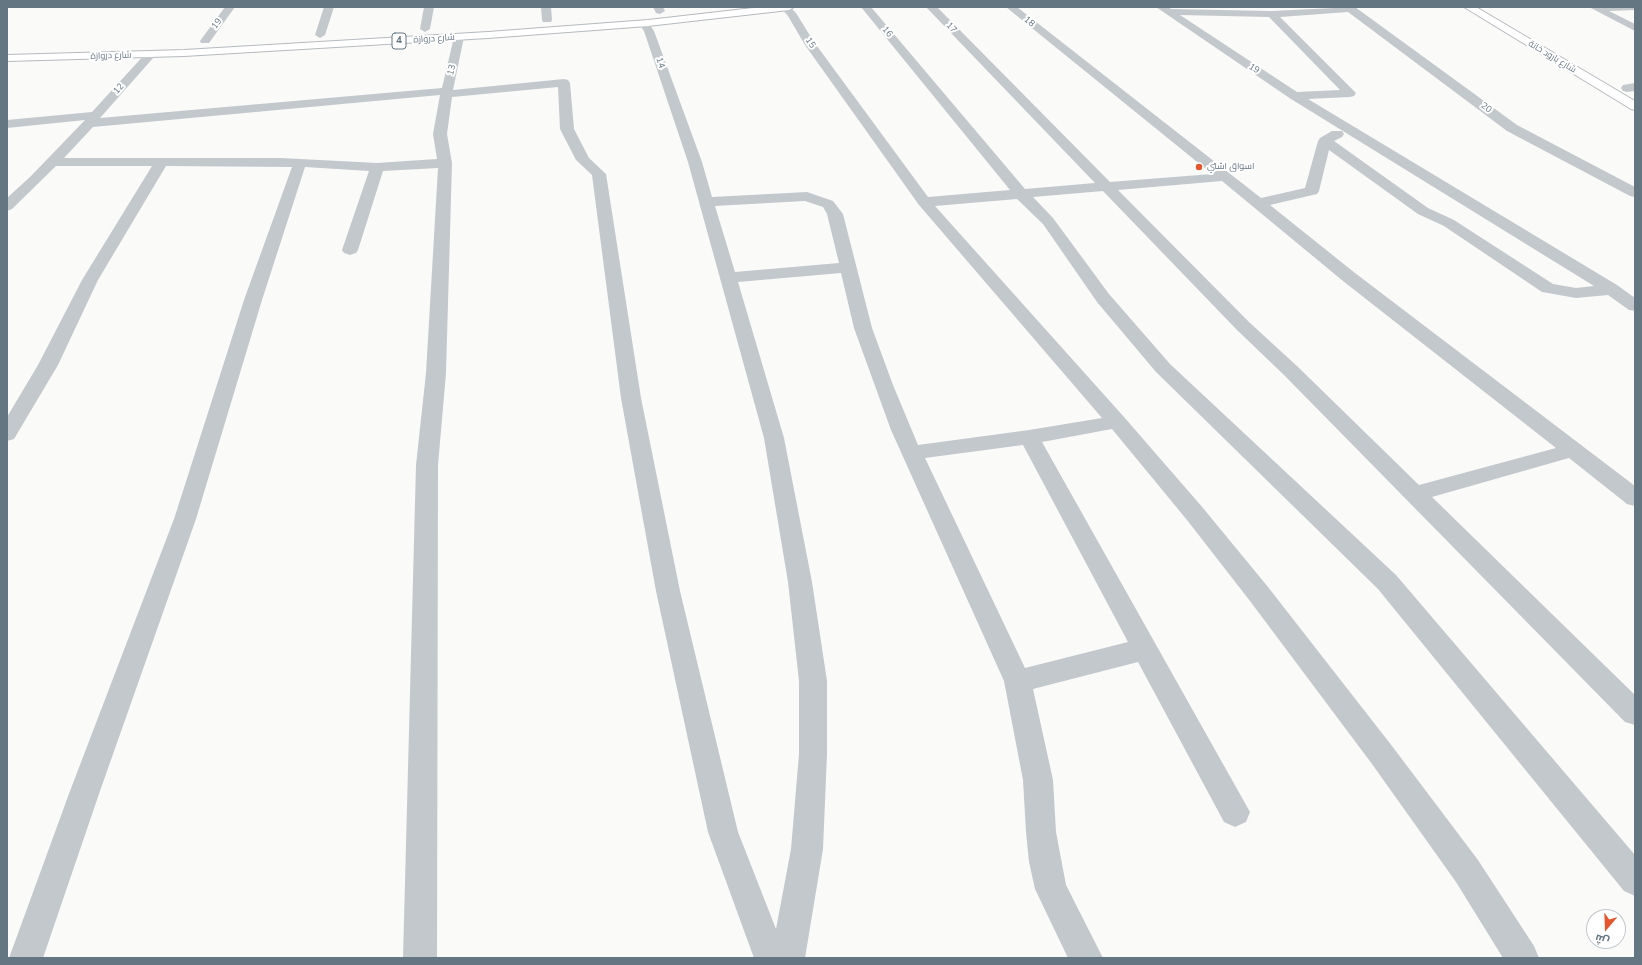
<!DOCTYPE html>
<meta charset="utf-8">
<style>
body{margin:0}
#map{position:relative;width:1642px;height:965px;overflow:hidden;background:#fafaf8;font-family:"Nunito Sans",Cairo,sans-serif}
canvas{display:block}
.frame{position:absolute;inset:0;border:8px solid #657683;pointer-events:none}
.north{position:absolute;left:1586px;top:909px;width:40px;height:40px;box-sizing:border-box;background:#fff;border:1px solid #c1c8cd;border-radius:50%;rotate:199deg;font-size:11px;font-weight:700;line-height:16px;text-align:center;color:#657683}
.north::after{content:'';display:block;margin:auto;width:14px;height:18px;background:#e4572e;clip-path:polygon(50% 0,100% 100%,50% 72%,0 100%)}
</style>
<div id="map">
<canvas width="1642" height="965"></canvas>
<div class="frame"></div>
<div class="north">ش</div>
</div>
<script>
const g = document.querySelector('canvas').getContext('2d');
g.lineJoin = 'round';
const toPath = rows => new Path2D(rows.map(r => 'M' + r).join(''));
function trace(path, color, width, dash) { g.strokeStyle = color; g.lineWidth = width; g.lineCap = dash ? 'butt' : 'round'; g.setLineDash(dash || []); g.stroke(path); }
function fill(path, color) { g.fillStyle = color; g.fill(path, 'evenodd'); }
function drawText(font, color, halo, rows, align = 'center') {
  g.font = font + ' "Nunito Sans",Cairo,sans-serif'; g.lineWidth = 4; g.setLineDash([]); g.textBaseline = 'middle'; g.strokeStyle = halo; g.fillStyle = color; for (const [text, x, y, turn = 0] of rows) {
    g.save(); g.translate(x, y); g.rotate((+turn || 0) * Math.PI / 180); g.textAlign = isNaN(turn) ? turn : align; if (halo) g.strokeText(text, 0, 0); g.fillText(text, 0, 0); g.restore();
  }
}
const major = toPath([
 [762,7,794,7,789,10,648,26,488,38,184,56,7,61,7,55,184,50,488,32,648,20,762,7],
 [1464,7,1476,7,1635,101,1635,110,1631,109,1464,7]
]);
trace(major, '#b5babe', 2);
fill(toPath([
 [225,7,235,7,209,43,201,43,200,41,225,7],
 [324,7,334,7,325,35,320,38,315,35,324,7],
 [424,7,434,7,430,29,425,32,420,29,424,7],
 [541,7,551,7,552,20,551,22,543,22,542,20,541,7],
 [653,7,663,7,665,11,660,14,656,13,653,7],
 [780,7,790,7,796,13,814,42,928,197,1010,190,861,7,871,7,1025,189,1095,183,926,7,937,7,1110,182,1212,174,1006,7,1017,7,1261,198,1305,188,1318,141,1320,138,1332,131,1342,131,1344,134,1342,137,1334,141,1428,208,1454,220,1553,284,1576,288,1594,286,1291,99,1156,7,1168,7,1171,9,1272,11,1355,7,1517,125,1635,187,1635,197,1630,196,1507,131,1348,12,1280,17,1356,93,1354,96,1350,97,1308,99,1617,285,1635,298,1635,311,1629,310,1608,295,1576,298,1542,292,1444,226,1418,214,1329,150,1319,191,1317,194,1270,205,1355,273,1635,486,1635,506,1627,504,1569,458,1432,497,1635,695,1635,725,1625,722,1284,375,1237,330,1103,191,1033,197,1053,218,1109,294,1170,364,1396,575,1635,855,1635,896,1624,891,1378,589,1156,372,1097,302,1043,224,1017,199,935,206,1124,417,1203,508,1268,587,1392,746,1478,860,1534,946,1539,958,1503,958,1456,882,1372,764,1250,601,1187,520,1112,429,1042,442,1250,812,1246,822,1235,827,1224,822,1138,662,1033,689,1053,780,1056,832,1066,885,1103,958,1068,958,1035,889,1029,862,1026,832,1023,780,1004,681,891,430,854,328,841,273,738,282,784,438,812,582,827,681,827,754,823,849,805,958,754,958,708,832,656,591,621,398,592,175,576,160,560,129,558,87,452,97,447,134,452,163,446,373,438,465,437,958,403,958,416,465,426,373,438,168,383,171,358,250,356,253,350,255,344,253,342,250,369,171,305,167,262,300,196,519,100,791,43,958,9,958,70,791,174,519,244,300,292,167,166,166,98,280,58,365,14,439,7,441,7,417,38,365,82,280,152,166,56,166,12,209,7,211,7,198,31,176,85,120,7,128,7,120,92,112,146,53,150,52,156,55,154,57,100,118,442,88,454,37,459,34,464,37,453,90,564,79,568,80,570,83,574,129,589,158,606,174,641,398,680,591,738,832,776,929,791,849,799,754,799,681,788,582,764,438,688,162,644,31,638,23,639,21,647,21,654,31,702,162,712,197,807,192,833,201,843,214,872,328,893,385,918,445,1029,430,1102,418,919,205,805,45,788,16,780,7],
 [1180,15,1269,17,1340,90,1297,92,1180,15],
 [440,95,433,134,437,159,377,163,281,158,64,158,93,127,440,95],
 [1222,181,1343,281,1556,448,1419,485,1298,367,1249,322,1118,190,1222,181],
 [805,201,823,207,827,214,839,263,735,272,715,206,805,201],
 [1023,445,1128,642,1025,668,925,458,1023,445],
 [1589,7,1635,7,1635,10,1609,11,1635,24,1635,31,1589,7],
 [1635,83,1635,91,1627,92,1623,91,1621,88,1623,85,1635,83]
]), '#c3c8cc');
fill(major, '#fff');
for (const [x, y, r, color] of [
 [1199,167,4,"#e4572e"]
]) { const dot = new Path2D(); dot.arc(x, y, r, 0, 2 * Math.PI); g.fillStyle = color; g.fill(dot); trace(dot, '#fff', 1.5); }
drawText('9px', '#657683', '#fff', [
 ["18",1029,22,39],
 ["19",217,24,-53],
 ["17",951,28,46],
 ["16",887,32,50],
 ["شارع دروازة",434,39,-4],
 ["15",810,43,56],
 ["شارع دروازة",111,56,-2],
 ["شارع بارود خانة",1552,57,31],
 ["14",660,63,71],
 ["19",1254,69,33],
 ["13",452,70,-75],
 ["12",119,89,-48],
 ["20",1486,108,37]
]);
drawText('9px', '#657683', '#fff', [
 ["اسواق اشتي",1207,167]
], 'left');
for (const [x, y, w] of [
 [399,41,14]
]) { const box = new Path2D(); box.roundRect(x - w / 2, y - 8, w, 16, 3); g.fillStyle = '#fff'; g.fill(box); trace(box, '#657683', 1); }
drawText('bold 10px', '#657683', null, [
 ["4",399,41]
]);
</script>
